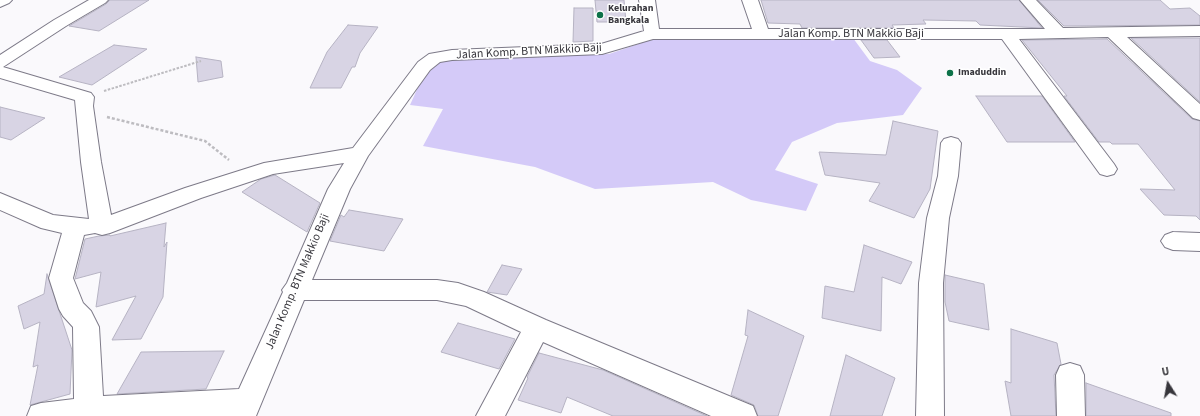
<!DOCTYPE html>
<style>
body{margin:0}
#map{position:relative;width:1200px;height:416px;overflow:hidden;background:#faf9fc;font-family:"Source Sans 3",sans-serif}
canvas{display:block}
.north{position:absolute;left:1148px;top:364px;width:40px;height:40px;-webkit-text-stroke:3px #fff;paint-order:stroke;rotate:349deg;font-size:11px;font-weight:700;line-height:16px;text-align:center;color:#37363c}
.north::after{content:'';display:block;margin:auto;width:14px;height:18px;background:#37363c;clip-path:polygon(50% 0,100% 100%,50% 72%,0 100%)}
</style>
<div id="map">
<canvas width="1200" height="416"></canvas>
<div class="north">U</div>
</div>
<script>
const g = document.querySelector('canvas').getContext('2d');
g.lineJoin = 'round';
function fill(path, color) { g.fillStyle = color; g.fill(path, 'evenodd'); }
const toPath = rows => new Path2D(rows.map(r => 'M' + r).join(''));
function trace(path, color, width, dash) { g.strokeStyle = color; g.lineWidth = width; g.lineCap = dash ? 'butt' : 'round'; g.setLineDash(dash || []); g.stroke(path); }
function drawText(font, color, halo, rows, align = 'center') {
  g.font = font + ' "Source Sans 3",sans-serif'; g.lineWidth = 3; g.setLineDash([]); g.textBaseline = 'middle'; g.strokeStyle = halo; g.fillStyle = color; for (const [text, x, y, turn = 0] of rows) {
    g.save(); g.translate(x, y); g.rotate((+turn || 0) * Math.PI / 180); g.textAlign = isNaN(turn) ? turn : align; if (halo) g.strokeText(text, 0, 0); g.fillText(text, 0, 0); g.restore();
  }
}
fill(toPath([
 [656,38,853,38,870,61,897,70,922,88,903,115,837,123,792,142,775,170,818,184,806,211,751,200,713,182,595,189,535,167,423,146,443,109,410,105,419,85,437,62,485,58,609,54]
]), '#d4caf8');
const building = toPath([
 [110,0,149,0,99,31,69,26,106,4,110,0],
 [595,0,624,0,626,22,597,22,595,0],
 [761,0,1019,0,1042,28,980,25,976,21,923,20,926,24,892,25,894,28,802,28,800,24,768,23,761,0],
 [1038,0,1160,0,1170,9,1190,8,1200,16,1200,25,1064,26,1038,0],
 [574,8,593,8,593,41,573,42,574,8],
 [348,25,378,27,360,53,355,67,352,67,341,88,310,88,327,52,348,25],
 [1131,38,1200,38,1200,102,1131,38],
 [1107,39,1192,119,1200,121,1200,220,1196,216,1164,215,1140,189,1175,190,1138,144,1112,144,1110,142,1099,142,1064,96,1067,96,1022,40,1107,39],
 [861,40,887,40,900,57,874,58,861,40],
 [114,45,147,49,92,85,59,77,114,45],
 [196,57,221,61,223,77,198,82,196,57],
 [976,96,1042,96,1075,142,1007,142,976,96],
 [0,107,45,118,11,140,0,137,0,107],
 [893,121,938,131,930,189,914,218,869,201,880,183,825,175,819,152,886,155,893,121],
 [275,175,320,203,307,232,242,192,261,179,275,175],
 [349,210,403,219,384,251,330,241,341,215,344,217,349,210],
 [166,223,164,247,167,242,163,297,141,339,112,340,136,296,96,307,101,272,75,279,85,239,99,236,110,235,110,236,166,223],
 [864,245,912,262,901,284,882,277,881,331,822,318,825,286,854,292,864,245],
 [502,265,522,269,507,295,487,292,502,265],
 [47,274,72,350,70,394,30,405,38,365,33,367,40,322,24,329,18,306,44,294,47,274],
 [945,275,984,284,989,330,949,321,945,302,945,275],
 [748,310,804,336,778,416,758,416,754,405,731,395,748,336,745,335,748,310],
 [458,323,515,339,499,369,441,352,458,323],
 [1011,329,1057,343,1061,364,1054,375,1056,416,1011,416,1005,381,1011,383,1011,329],
 [224,351,206,389,117,394,141,352,224,351],
 [539,353,603,370,707,416,613,416,567,397,561,413,518,400,528,378,527,377,539,353],
 [846,355,895,378,882,416,830,416,846,355],
 [1086,383,1171,413,1171,416,1086,416,1086,383]
]);
fill(building, '#d8d4e4');
trace(building, '#b6b3c3', 1);
const street = toPath([
 [0,0,12,0,9,3,0,7,0,0],
 [89,0,108,0,105,3,66,26,3,67,91,93,94,97,93,106,101,162,111,215,185,188,264,163,353,148,418,62,429,54,452,50,601,44,644,31,639,0,655,0,659,29,752,29,742,0,758,0,768,29,1045,29,1020,0,1036,0,1063,28,1200,26,1200,36,1127,37,1200,104,1200,120,1193,118,1108,37,1019,39,1114,164,1117,169,1114,174,1107,176,1100,174,1002,39,653,39,602,54,452,60,440,62,430,70,368,156,350,189,312,280,437,280,458,283,484,292,546,320,753,406,757,416,711,416,543,342,505,416,476,416,521,332,466,306,437,300,304,300,256,416,27,416,31,406,41,403,74,399,73,327,63,316,59,309,49,278,62,233,41,228,0,210,0,193,53,215,89,219,81,162,75,100,0,78,0,55,54,20,89,0],
 [344,163,328,189,287,283,282,290,283,292,239,389,103,396,99,327,91,311,83,303,73,278,84,235,95,233,102,235,110,233,201,198,273,174,344,163],
 [951,137,958,139,961,143,958,176,949,218,943,283,944,416,916,416,919,283,927,218,938,176,941,143,944,139,951,137],
 [1173,232,1200,233,1200,251,1173,250,1165,247,1161,241,1165,235,1173,232],
 [1070,363,1080,366,1084,375,1085,416,1057,416,1056,375,1060,366,1070,363]
]);
trace(street, '#7d7a88', 2);
trace(toPath([
 [104,91,201,61]
]), '#bdbcc0', 2, [2.5, 1.5]);
trace(toPath([
 [107,117,205,141,229,160]
]), '#bdbcc0', 2.5, [3, 2]);
fill(street, '#fff');
for (const [x, y, r, color] of [
 [600,15,4,"#0d7249"],
 [950,73,4,"#0d7249"]
]) { const dot = new Path2D(); dot.arc(x, y, r, 0, 2 * Math.PI); g.fillStyle = color; g.fill(dot); trace(dot, '#fff', 1.5); }
drawText('bold 10px', '#37363c', '#fff', [
 ["Kelurahan",608,9],
 ["Bangkala",608,21],
 ["Imaduddin",958,73]
], 'left');
drawText('12px', '#37363c', '#fff', [
 ["Jalan Komp. BTN Makkio Baji",851,34],
 ["Jalan Komp. BTN Makkio Baji",529,52,-3],
 ["Jalan Komp. BTN Makkio Baji",298,282,-67]
]);
</script>
